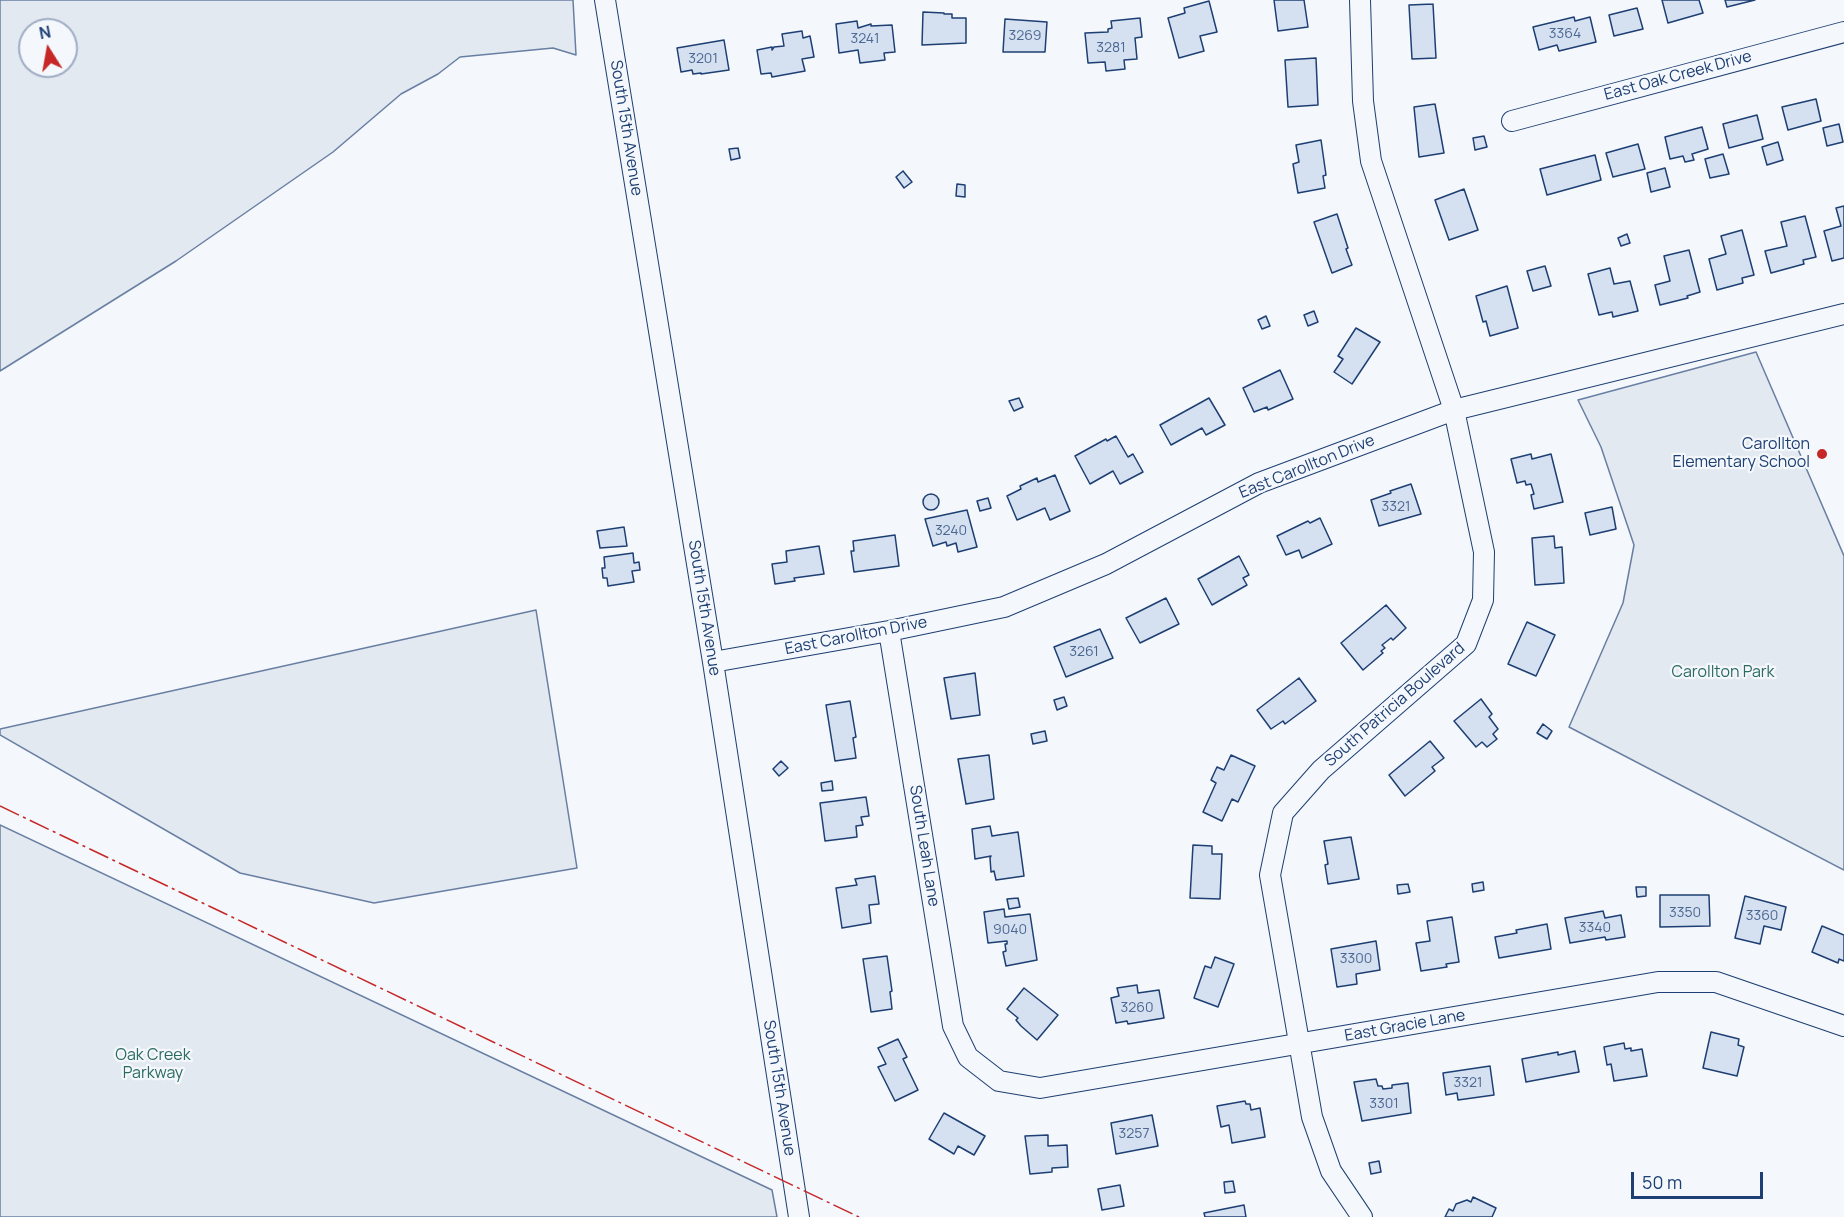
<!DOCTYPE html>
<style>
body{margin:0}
#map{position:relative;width:1844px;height:1217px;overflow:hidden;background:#f4f7fb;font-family:Manrope,sans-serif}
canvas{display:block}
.north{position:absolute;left:18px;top:18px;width:60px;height:60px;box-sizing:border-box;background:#f4f7fb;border:2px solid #9eadc5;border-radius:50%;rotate:349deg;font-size:16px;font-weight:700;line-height:24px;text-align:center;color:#1d3f73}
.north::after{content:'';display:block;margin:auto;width:21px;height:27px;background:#c62828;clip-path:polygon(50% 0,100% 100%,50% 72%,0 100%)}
.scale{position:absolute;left:1631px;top:1172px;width:132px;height:27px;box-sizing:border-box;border:3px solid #1d3f73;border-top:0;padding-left:8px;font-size:18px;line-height:21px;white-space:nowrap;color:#1d3f73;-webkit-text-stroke:4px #f4f7fb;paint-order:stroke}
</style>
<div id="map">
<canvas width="1844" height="1217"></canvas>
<div class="north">N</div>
<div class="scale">50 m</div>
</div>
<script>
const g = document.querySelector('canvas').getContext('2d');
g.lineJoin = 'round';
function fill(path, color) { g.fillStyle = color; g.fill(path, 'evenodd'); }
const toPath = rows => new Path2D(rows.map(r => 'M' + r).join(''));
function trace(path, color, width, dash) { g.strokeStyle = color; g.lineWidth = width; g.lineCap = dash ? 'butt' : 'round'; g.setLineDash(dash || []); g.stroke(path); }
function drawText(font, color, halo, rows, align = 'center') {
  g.font = font + ' Manrope,sans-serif'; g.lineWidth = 4.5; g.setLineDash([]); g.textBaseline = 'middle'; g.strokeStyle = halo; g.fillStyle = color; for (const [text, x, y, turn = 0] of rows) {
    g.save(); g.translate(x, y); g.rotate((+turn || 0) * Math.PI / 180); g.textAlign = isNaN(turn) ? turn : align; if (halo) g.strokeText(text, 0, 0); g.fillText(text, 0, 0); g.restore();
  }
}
const green = toPath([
 [0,0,573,0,576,55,553,48,460,57,438,74,401,94,333,152,176,261,0,371,0,0],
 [30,30,66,30,66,66,30,66,30,30],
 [1756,352,1844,556,1844,870,1569,727,1623,603,1634,545,1601,447,1578,400,1756,352],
 [536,610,577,868,374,903,240,873,0,735,0,729,536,610],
 [0,825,772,1190,777,1217,0,1217,0,825]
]);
fill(green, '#e3e9f0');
trace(green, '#687fa3', 1.5);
const building = toPath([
 [1274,0,1304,0,1308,27,1278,31,1274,0],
 [1662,0,1699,0,1703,13,1668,23,1662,0],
 [1725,0,1755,0,1727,7,1725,0],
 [1209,1,1217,32,1200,36,1204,51,1179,58,1168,18,1185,13,1184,8,1209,1],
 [1433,4,1436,58,1412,59,1409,5,1433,4],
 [1637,8,1643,29,1614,36,1609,15,1637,8],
 [923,12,944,13,944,14,952,14,952,18,966,18,966,43,922,45,923,12],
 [1574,17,1575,21,1590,17,1596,42,1559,51,1557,45,1539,50,1533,27,1574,17],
 [1140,18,1142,37,1135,38,1137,59,1124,60,1125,69,1106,71,1105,62,1088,63,1085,33,1108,32,1108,29,1112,28,1111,21,1140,18],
 [1005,19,1047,22,1045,52,1003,52,1005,19],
 [857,21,858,28,871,24,871,26,892,25,895,52,884,53,885,60,860,63,858,50,839,53,836,24,857,21],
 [802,31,803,38,810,36,814,57,802,59,805,71,772,77,771,73,761,74,757,50,772,47,772,50,774,47,784,46,782,34,802,31],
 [724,40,729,70,701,74,701,73,693,74,692,70,681,72,677,48,724,40],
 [1316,58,1318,105,1288,107,1285,60,1316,58],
 [1816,99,1821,121,1788,130,1782,107,1816,99],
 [1435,104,1444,153,1419,157,1414,107,1435,104],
 [1757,115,1763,139,1729,148,1723,124,1757,115],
 [1839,124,1843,142,1827,146,1823,128,1839,124],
 [1702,127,1708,149,1692,154,1694,160,1685,162,1683,156,1670,159,1665,137,1702,127],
 [1484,136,1487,147,1475,150,1473,138,1484,136],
 [1321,140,1326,175,1323,176,1325,188,1298,193,1293,164,1299,162,1296,145,1321,140],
 [1778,142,1783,160,1767,165,1762,147,1778,142],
 [1638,144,1645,169,1613,177,1606,153,1638,144],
 [738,148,740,158,731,160,729,149,738,148],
 [1723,154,1729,174,1710,178,1705,159,1723,154],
 [1595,155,1601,180,1547,195,1540,169,1595,155],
 [1665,168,1670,187,1651,192,1647,173,1665,168],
 [903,171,912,182,904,188,896,177,903,171],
 [957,184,965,185,965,197,956,196,957,184],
 [1464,189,1478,230,1449,240,1435,200,1464,189],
 [1844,206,1844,258,1832,261,1824,231,1841,226,1836,208,1844,206],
 [1337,214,1348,248,1346,249,1352,265,1332,273,1314,222,1337,214],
 [1805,216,1816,257,1803,260,1804,264,1771,273,1765,251,1787,246,1781,222,1805,216],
 [1742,230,1754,275,1742,278,1743,283,1717,290,1709,259,1726,254,1721,236,1742,230],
 [1627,234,1630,243,1621,246,1618,238,1627,234],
 [1689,250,1700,292,1687,296,1688,298,1660,305,1655,285,1670,281,1664,256,1689,250],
 [1545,266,1551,286,1533,291,1527,271,1545,266],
 [1610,268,1614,284,1630,281,1638,311,1613,317,1612,312,1599,315,1588,274,1610,268],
 [1507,286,1518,328,1490,336,1486,321,1483,322,1476,296,1507,286],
 [1314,311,1318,322,1308,326,1304,315,1314,311],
 [1266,316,1270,326,1262,329,1258,320,1266,316],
 [1356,328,1380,342,1352,384,1334,372,1343,359,1338,356,1356,328],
 [1280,370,1293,399,1268,410,1267,407,1254,412,1243,388,1280,370],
 [1019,398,1023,407,1014,411,1009,401,1019,398],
 [1209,398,1225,425,1206,435,1202,428,1171,445,1160,425,1209,398],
 [1116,436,1128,457,1133,454,1143,472,1120,484,1113,471,1090,484,1075,456,1106,439,1107,441,1116,436],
 [1531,454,1532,459,1551,454,1563,502,1534,509,1531,495,1534,494,1531,484,1526,485,1525,481,1517,483,1511,459,1531,454],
 [1055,475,1070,511,1050,520,1045,508,1017,520,1007,496,1021,489,1020,486,1037,478,1038,482,1055,475],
 [1411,484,1421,514,1379,526,1371,500,1391,493,1390,491,1411,484],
 '923 502a8 8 0 1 1 16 0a8 8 0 1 1-16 0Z',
 [988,498,991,508,980,511,977,501,988,498],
 [1612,507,1616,529,1590,535,1585,513,1612,507],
 [967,510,977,547,958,552,956,543,947,546,946,542,933,546,925,519,967,510],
 [1320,518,1332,544,1302,558,1299,550,1286,555,1277,536,1308,521,1310,523,1320,518],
 [624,527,627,546,600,548,597,531,624,527],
 [895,535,899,566,854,572,851,551,854,551,853,541,895,535],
 [1554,536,1555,548,1562,547,1564,583,1535,585,1532,538,1554,536],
 [819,546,824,574,794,578,795,581,775,584,772,564,787,562,786,551,819,546],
 [633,553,634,563,639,562,640,570,632,571,634,582,608,586,607,578,603,578,602,568,605,568,604,557,633,553],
 [1239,556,1249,575,1243,578,1247,585,1212,605,1198,579,1239,556],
 [1166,598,1179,624,1140,643,1126,618,1166,598],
 [1386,605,1406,628,1393,640,1391,638,1382,645,1385,648,1381,651,1383,653,1363,670,1341,643,1386,605],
 [1527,622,1555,635,1536,676,1508,664,1527,622],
 [1100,629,1113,658,1066,677,1054,647,1100,629],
 [975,673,980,715,951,719,944,678,975,673],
 [1299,678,1316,701,1285,724,1283,721,1271,729,1257,710,1299,678],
 [1064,697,1067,706,1057,710,1054,700,1064,697],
 [1481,699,1492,714,1489,717,1498,729,1493,734,1497,739,1487,747,1482,742,1476,747,1454,721,1481,699],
 [850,701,856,737,853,738,856,758,835,761,826,705,850,701],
 [1543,724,1552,731,1547,739,1537,733,1543,724],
 [1045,731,1047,741,1033,744,1031,734,1045,731],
 [1430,741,1444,758,1432,767,1435,771,1405,796,1389,775,1430,741],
 [989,755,994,799,966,804,958,759,989,755],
 [1231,755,1255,766,1238,802,1232,799,1222,821,1203,812,1216,783,1211,780,1217,767,1224,770,1231,755],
 [781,761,788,768,779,776,773,769,781,761],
 [832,781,833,790,822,791,821,783,832,781],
 [866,797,869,816,861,817,863,825,856,826,857,837,825,841,820,803,866,797],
 [990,826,992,836,1018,832,1024,876,996,880,994,871,991,872,990,858,991,856,975,859,972,829,990,826],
 [1351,837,1359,879,1328,884,1325,865,1328,864,1324,841,1351,837],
 [1193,845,1212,846,1212,854,1222,854,1220,899,1190,898,1193,845],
 [875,876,879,904,869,905,871,923,842,928,836,888,857,885,855,879,875,876],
 [1483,882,1484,890,1473,892,1472,884,1483,882],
 [1408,884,1410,892,1398,894,1397,885,1408,884],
 [1636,887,1646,887,1646,896,1637,897,1636,887],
 [1660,895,1709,895,1710,926,1660,927,1660,895],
 [1745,896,1786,907,1781,930,1764,926,1760,944,1735,938,1745,896],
 [1018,898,1020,907,1009,909,1007,899,1018,898],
 [1004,909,1005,917,1030,914,1037,960,1006,966,1003,952,1006,951,1005,944,1007,944,1007,941,988,943,984,912,1004,909],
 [1603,911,1605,918,1621,915,1625,937,1606,940,1605,937,1570,943,1565,918,1603,911],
 [1452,917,1459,962,1446,964,1447,967,1421,971,1416,943,1430,941,1427,921,1452,917],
 [1547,924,1551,949,1499,958,1495,937,1517,933,1516,930,1547,924],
 [1822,926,1844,935,1844,961,1839,959,1838,963,1812,952,1822,926],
 [1376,941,1380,970,1356,974,1357,984,1337,987,1331,949,1376,941],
 [887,956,892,991,890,992,892,1009,871,1012,863,959,887,956],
 [1215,957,1234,964,1218,1007,1194,998,1205,966,1211,968,1215,957],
 [1137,985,1138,993,1159,990,1164,1018,1128,1024,1127,1021,1116,1023,1111,998,1119,996,1117,988,1137,985],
 [1024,988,1058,1015,1037,1040,1021,1026,1016,1020,1018,1018,1007,1009,1024,988],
 [1711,1032,1739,1039,1738,1045,1744,1047,1737,1076,1703,1068,1711,1032],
 [898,1039,907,1057,903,1059,918,1090,895,1101,878,1067,886,1064,878,1048,898,1039],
 [1624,1043,1625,1049,1631,1048,1631,1051,1642,1049,1647,1076,1614,1081,1611,1064,1607,1065,1604,1047,1624,1043],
 [1575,1051,1579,1072,1526,1082,1522,1059,1558,1052,1558,1055,1575,1051],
 [1490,1066,1494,1095,1458,1100,1457,1093,1446,1095,1443,1073,1490,1066],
 [1376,1079,1378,1086,1382,1086,1383,1089,1392,1088,1392,1085,1408,1083,1411,1113,1362,1121,1354,1082,1376,1079],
 [1245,1101,1246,1104,1250,1104,1251,1110,1260,1108,1265,1137,1232,1143,1229,1125,1221,1127,1217,1106,1245,1101],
 [944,1113,985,1136,974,1155,958,1146,954,1154,929,1139,944,1113],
 [1152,1115,1158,1146,1116,1154,1111,1123,1152,1115],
 [1048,1135,1048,1146,1067,1145,1068,1167,1052,1168,1052,1172,1030,1174,1025,1136,1048,1135],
 [1379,1161,1381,1172,1371,1174,1369,1163,1379,1161],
 [1233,1181,1235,1192,1225,1193,1224,1182,1233,1181],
 [1120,1185,1124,1206,1102,1210,1098,1189,1120,1185],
 [1473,1197,1496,1208,1492,1217,1445,1217,1449,1209,1453,1211,1456,1204,1467,1200,1471,1202,1473,1197],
 [1244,1205,1246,1217,1205,1217,1204,1213,1244,1205]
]);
fill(building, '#d5e0f0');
trace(building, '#1d3f73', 1.5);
const minor = toPath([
 [605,0,713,662,799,1217],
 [1360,0,1363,101,1371,161,1454,410,1484,552,1483,600,1466,644,1321,770,1283,813,1270,875,1312,1117,1331,1171,1362,1217],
 [1512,121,1844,32],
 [889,631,953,1026,968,1057,999,1081,1040,1088,1658,982,1716,982,1844,1026],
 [713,662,889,631,1004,607,1106,564,1259,483,1454,410,1844,314]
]);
trace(minor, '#1d3f73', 22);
trace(minor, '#f4f7fb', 20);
trace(toPath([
 [0,806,859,1217]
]), '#c62828', 1.5, [21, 4.5, 3, 4.5]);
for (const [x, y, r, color] of [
 [1822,454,6,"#c62828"]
]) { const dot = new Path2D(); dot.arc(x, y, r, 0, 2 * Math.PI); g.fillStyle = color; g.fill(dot); trace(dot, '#f4f7fb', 2); }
drawText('14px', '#4b6792', null, [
 ["3364",1565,34],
 ["3269",1025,36],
 ["3241",865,39],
 ["3281",1111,48],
 ["3201",703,59],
 ["3321",1396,507],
 ["3240",951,531],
 ["3261",1084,652],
 ["3350",1685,913],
 ["3360",1762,916],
 ["3340",1595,928],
 ["9040",1010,930],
 ["3300",1356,959],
 ["3260",1137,1008],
 ["3321",1468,1083],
 ["3301",1384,1104],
 ["3257",1134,1134]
]);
drawText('16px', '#1d3f73', '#f4f7fb', [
 ["East Oak Creek Drive",1678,76,-15],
 ["South 15th Avenue",626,128,81],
 ["East Carollton Drive",1307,467,-22],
 ["South 15th Avenue",704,608,81],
 ["East Carollton Drive",856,636,-11],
 ["South Patricia Boulevard",1395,705,-41],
 ["South Leah Lane",924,846,81],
 ["East Gracie Lane",1405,1026,-10],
 ["South 15th Avenue",779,1088,81]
]);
drawText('16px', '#1d3f73', '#f4f7fb', [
 ["Carollton",1810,445],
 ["Elementary School",1810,463]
], 'right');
drawText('16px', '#2c6c60', '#f4f7fb', [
 ["Carollton Park",1723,673],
 ["Oak Creek",153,1056],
 ["Parkway",153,1074]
]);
</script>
